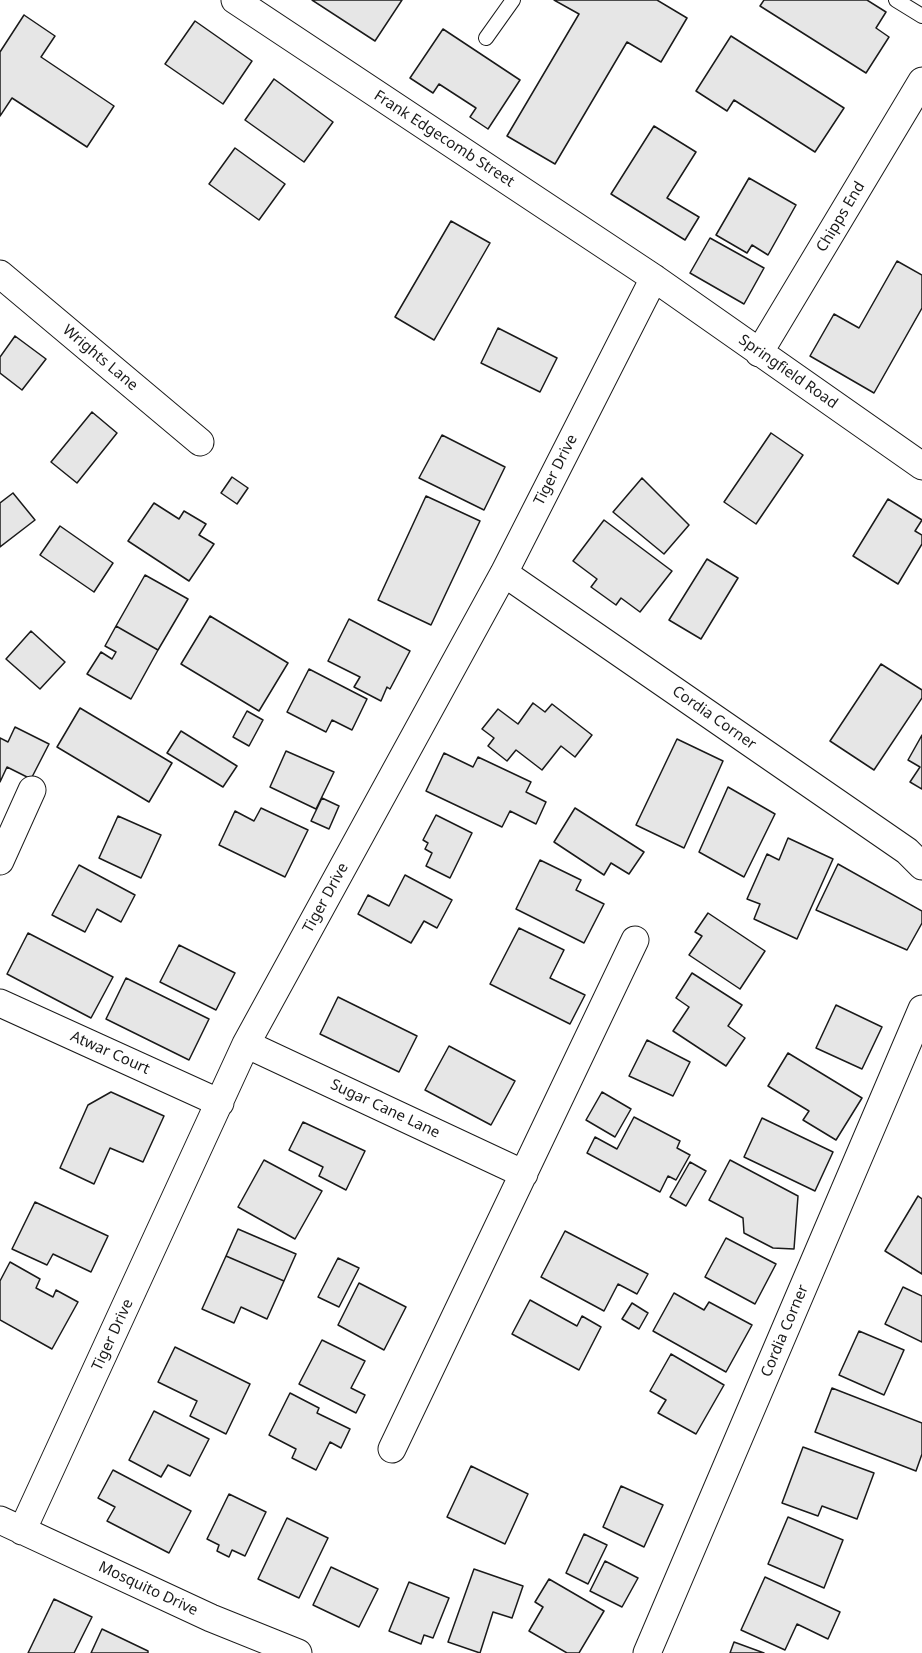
<!DOCTYPE html>
<style>
body{margin:0}
canvas{display:block;background:#fff}
</style>
<canvas width="922" height="1653"></canvas>
<script>
const g = document.querySelector('canvas').getContext('2d');
g.lineJoin = 'round';
function fill(path, color) { g.fillStyle = color; g.fill(path, 'evenodd'); }
const toPath = rows => new Path2D(rows.map(r => 'M' + r).join(''));
function trace(path, color, width, dash) { g.strokeStyle = color; g.lineWidth = width; g.lineCap = dash ? 'butt' : 'round'; g.setLineDash(dash || []); g.stroke(path); }
function drawText(font, color, halo, rows, align = 'center') {
  g.font = font + ' "Noto Sans",sans-serif'; g.lineWidth = 4.5; g.setLineDash([]); g.textBaseline = 'middle'; g.strokeStyle = halo; g.fillStyle = color; for (const [text, x, y, turn = 0] of rows) {
    g.save(); g.translate(x, y); g.rotate((+turn || 0) * Math.PI / 180); g.textAlign = isNaN(turn) ? turn : align; if (halo) g.strokeText(text, 0, 0); g.fillText(text, 0, 0); g.restore();
  }
}
const building = toPath([
 [312,0,402,0,375,41,312,0],
 [554,0,657,0,687,18,661,62,627,42,555,164,507,136,579,14,554,0],
 [764,0,867,0,886,12,876,28,889,37,866,73,760,6,764,0],
 [24,15,55,36,41,57,114,106,87,147,12,98,0,116,0,52,24,15],
 [195,21,252,61,223,104,165,64,195,21],
 [443,29,520,80,488,129,470,117,476,108,439,84,433,93,410,78,443,29],
 [731,36,844,108,815,152,734,100,727,111,696,91,731,36],
 [274,79,333,122,304,162,245,120,274,79],
 [654,126,696,152,667,198,699,217,685,240,611,194,654,126],
 [235,148,285,184,259,220,209,184,235,148],
 [749,178,796,205,768,255,752,245,747,253,716,235,749,178],
 [451,221,490,243,434,340,395,317,451,221],
 [710,238,764,268,744,304,690,273,710,238],
 [897,261,922,275,922,308,874,393,810,356,834,314,859,328,897,261],
 [498,328,557,358,540,392,481,363,498,328],
 [15,336,46,359,22,390,0,373,0,357,15,336],
 [92,412,117,433,77,483,51,462,92,412],
 [771,433,803,455,756,524,724,502,771,433],
 [442,435,505,467,484,510,419,478,442,435],
 [232,477,248,488,237,504,221,493,232,477],
 [642,478,689,525,664,554,613,512,642,478],
 [13,493,35,520,0,547,0,503,13,493],
 [426,496,480,521,431,625,378,600,426,496],
 [888,499,922,520,915,531,922,535,922,544,898,584,853,556,888,499],
 [154,503,179,519,184,511,206,524,199,535,214,544,189,581,128,541,154,503],
 [604,520,672,571,640,612,621,598,616,605,591,587,597,579,573,561,604,520],
 [60,526,113,563,94,592,40,555,60,526],
 [707,559,738,578,701,639,669,620,707,559],
 [145,575,188,599,158,650,116,626,145,575],
 [210,616,288,663,259,711,181,664,210,616],
 [349,619,410,651,390,689,387,687,381,701,354,687,360,677,328,661,349,619],
 [116,626,158,650,131,699,87,674,101,652,112,659,116,652,105,646,116,626],
 [31,631,65,662,40,689,6,659,31,631],
 [881,664,922,690,922,698,874,770,830,741,881,664],
 [309,669,367,699,352,730,332,720,326,732,287,712,309,669],
 [533,703,545,712,552,704,592,735,575,757,561,746,542,770,516,750,507,761,488,746,494,738,482,729,498,709,518,724,533,703],
 [80,708,172,763,149,802,57,747,80,708],
 [247,711,263,720,249,746,233,737,247,711],
 [15,727,49,744,31,779,7,767,0,782,0,738,8,742,15,727],
 [181,731,237,766,223,787,167,753,181,731],
 [922,735,922,789,910,782,920,767,908,760,922,735],
 [677,739,723,761,684,848,636,825,677,739],
 [286,751,334,772,316,809,270,787,286,751],
 [444,753,473,767,478,757,531,782,526,792,546,802,536,824,510,811,502,827,426,791,444,753],
 [728,787,775,814,744,877,699,852,728,787],
 [322,798,339,806,329,829,311,821,322,798],
 [261,808,308,830,285,877,219,845,235,811,254,821,261,808],
 [575,808,644,852,629,874,611,863,604,875,554,842,575,808],
 [436,815,472,833,450,878,426,866,432,853,425,849,428,843,423,840,436,815],
 [118,816,161,835,141,878,99,858,118,816],
 [788,838,833,859,797,939,754,919,760,904,747,899,767,854,779,860,788,838],
 [540,860,581,880,576,890,604,904,584,943,516,909,540,860],
 [838,864,922,911,922,923,907,950,816,910,838,864],
 [79,865,135,895,121,922,97,909,85,932,52,915,79,865],
 [405,875,452,900,437,928,424,921,411,943,358,914,368,895,389,906,405,875],
 [708,913,765,951,740,989,689,955,702,936,695,932,708,913],
 [519,928,564,950,550,978,585,995,570,1024,490,984,519,928],
 [28,933,113,977,91,1018,7,974,28,933],
 [179,945,235,973,216,1010,160,982,179,945],
 [692,973,742,1005,728,1026,745,1038,726,1066,673,1031,689,1007,676,998,692,973],
 [126,978,209,1019,189,1060,106,1019,126,978],
 [338,997,417,1036,399,1072,320,1034,338,997],
 [836,1005,882,1027,862,1069,816,1048,836,1005],
 [647,1040,690,1062,673,1096,629,1076,647,1040],
 [449,1046,515,1081,491,1125,425,1090,449,1046],
 [788,1053,862,1098,836,1140,803,1120,809,1111,768,1086,788,1053],
 [111,1092,164,1116,143,1162,110,1148,94,1184,60,1168,88,1105,111,1092],
 [602,1092,631,1109,615,1137,586,1120,602,1092],
 [634,1117,680,1141,677,1148,690,1155,676,1180,668,1176,660,1192,587,1153,595,1137,617,1149,634,1117],
 [762,1118,833,1152,815,1191,744,1157,762,1118],
 [303,1122,365,1151,346,1190,319,1176,323,1167,289,1150,303,1122],
 [264,1160,322,1191,295,1239,238,1207,264,1160],
 [730,1160,798,1196,794,1249,773,1248,744,1233,743,1218,709,1200,730,1160],
 [690,1162,706,1171,686,1206,670,1197,690,1162],
 [918,1196,922,1199,922,1274,885,1251,918,1196],
 [35,1202,108,1236,91,1272,53,1254,47,1265,12,1249,35,1202],
 [238,1229,296,1254,284,1281,226,1256,238,1229],
 [565,1231,648,1274,637,1294,618,1284,604,1311,541,1277,565,1231],
 [726,1238,776,1264,755,1304,705,1277,726,1238],
 [226,1256,284,1281,267,1319,241,1307,234,1323,202,1309,226,1256],
 [338,1258,359,1268,339,1307,318,1297,338,1258],
 [10,1262,40,1279,36,1288,53,1297,56,1290,78,1302,52,1349,0,1320,0,1281,10,1262],
 [359,1283,406,1307,384,1350,338,1325,359,1283],
 [903,1287,922,1296,922,1342,885,1324,903,1287],
 [674,1293,704,1310,709,1302,752,1325,726,1372,653,1331,674,1293],
 [530,1300,577,1326,582,1316,601,1327,579,1370,512,1334,530,1300],
 [632,1303,648,1313,639,1329,622,1319,632,1303],
 [859,1331,904,1350,884,1395,839,1375,859,1331],
 [322,1340,365,1361,351,1388,365,1395,356,1413,299,1384,322,1340],
 [175,1347,250,1384,226,1434,190,1416,197,1401,158,1382,175,1347],
 [671,1354,724,1385,696,1434,658,1413,666,1400,650,1391,671,1354],
 [832,1388,922,1423,922,1454,916,1471,815,1432,832,1388],
 [290,1393,319,1408,317,1413,350,1429,341,1448,330,1442,316,1470,292,1458,296,1449,269,1435,290,1393],
 [154,1411,209,1439,190,1476,168,1465,161,1477,129,1460,154,1411],
 [803,1447,874,1473,857,1519,822,1506,818,1516,782,1503,803,1447],
 [471,1466,528,1494,505,1544,447,1517,471,1466],
 [113,1470,191,1511,169,1553,107,1521,115,1507,98,1498,113,1470],
 [621,1486,663,1505,644,1547,603,1527,621,1486],
 [229,1494,266,1512,245,1556,232,1550,229,1557,217,1551,219,1545,207,1539,229,1494],
 [788,1517,843,1540,824,1588,768,1564,788,1517],
 [287,1518,328,1538,299,1598,258,1579,287,1518],
 [584,1534,607,1545,588,1584,566,1573,584,1534],
 [605,1561,638,1578,622,1607,590,1591,605,1561],
 [331,1567,378,1589,359,1627,313,1605,331,1567],
 [474,1569,523,1586,512,1618,493,1612,480,1653,448,1642,474,1569],
 [765,1577,840,1612,828,1639,797,1624,785,1650,741,1630,765,1577],
 [549,1579,604,1611,579,1653,567,1653,529,1631,543,1607,535,1602,549,1579],
 [409,1582,449,1598,433,1638,424,1635,421,1644,389,1631,409,1582],
 [54,1599,92,1617,74,1653,28,1653,54,1599],
 [102,1629,148,1651,148,1653,91,1653,102,1629],
 [734,1642,764,1653,730,1653,734,1642]
]);
fill(building, '#e6e6e6');
trace(building, '#1a1a1a', 1.5);
const lane = toPath([
 [896,0,922,16],
 [486,38,513,0]
]);
const street = toPath([
 [235,0,654,278,922,466],
 [0,274,200,442],
 [759,353,922,81],
 [504,573,907,851,922,866],
 [0,861,32,790],
 [0,1003,220,1103],
 [246,1044,524,1174],
 [392,1449,635,940],
 [0,1520,211,1618,298,1653],
 [22,1531,246,1044,504,573,654,278],
 [647,1653,922,1009]
]);
trace(lane, '#1a1a1a', 16);
trace(street, '#1a1a1a', 29);
trace(lane, '#fff', 14);
trace(street, '#fff', 27);
drawText('15px', '#1a1a1a', '#fff', [
 ["Frank Edgecomb Street",444,139,33],
 ["Chipps End",841,217,-59],
 ["Wrights Lane",100,358,40],
 ["Springfield Road",788,372,35],
 ["Tiger Drive",556,470,-63],
 ["Cordia Corner",714,718,35],
 ["Tiger Drive",326,898,-61],
 ["Atwar Court",110,1053,24],
 ["Sugar Cane Lane",385,1109,25],
 ["Cordia Corner",785,1331,-67],
 ["Tiger Drive",113,1335,-65],
 ["Mosquito Drive",148,1589,25]
]);
</script>
